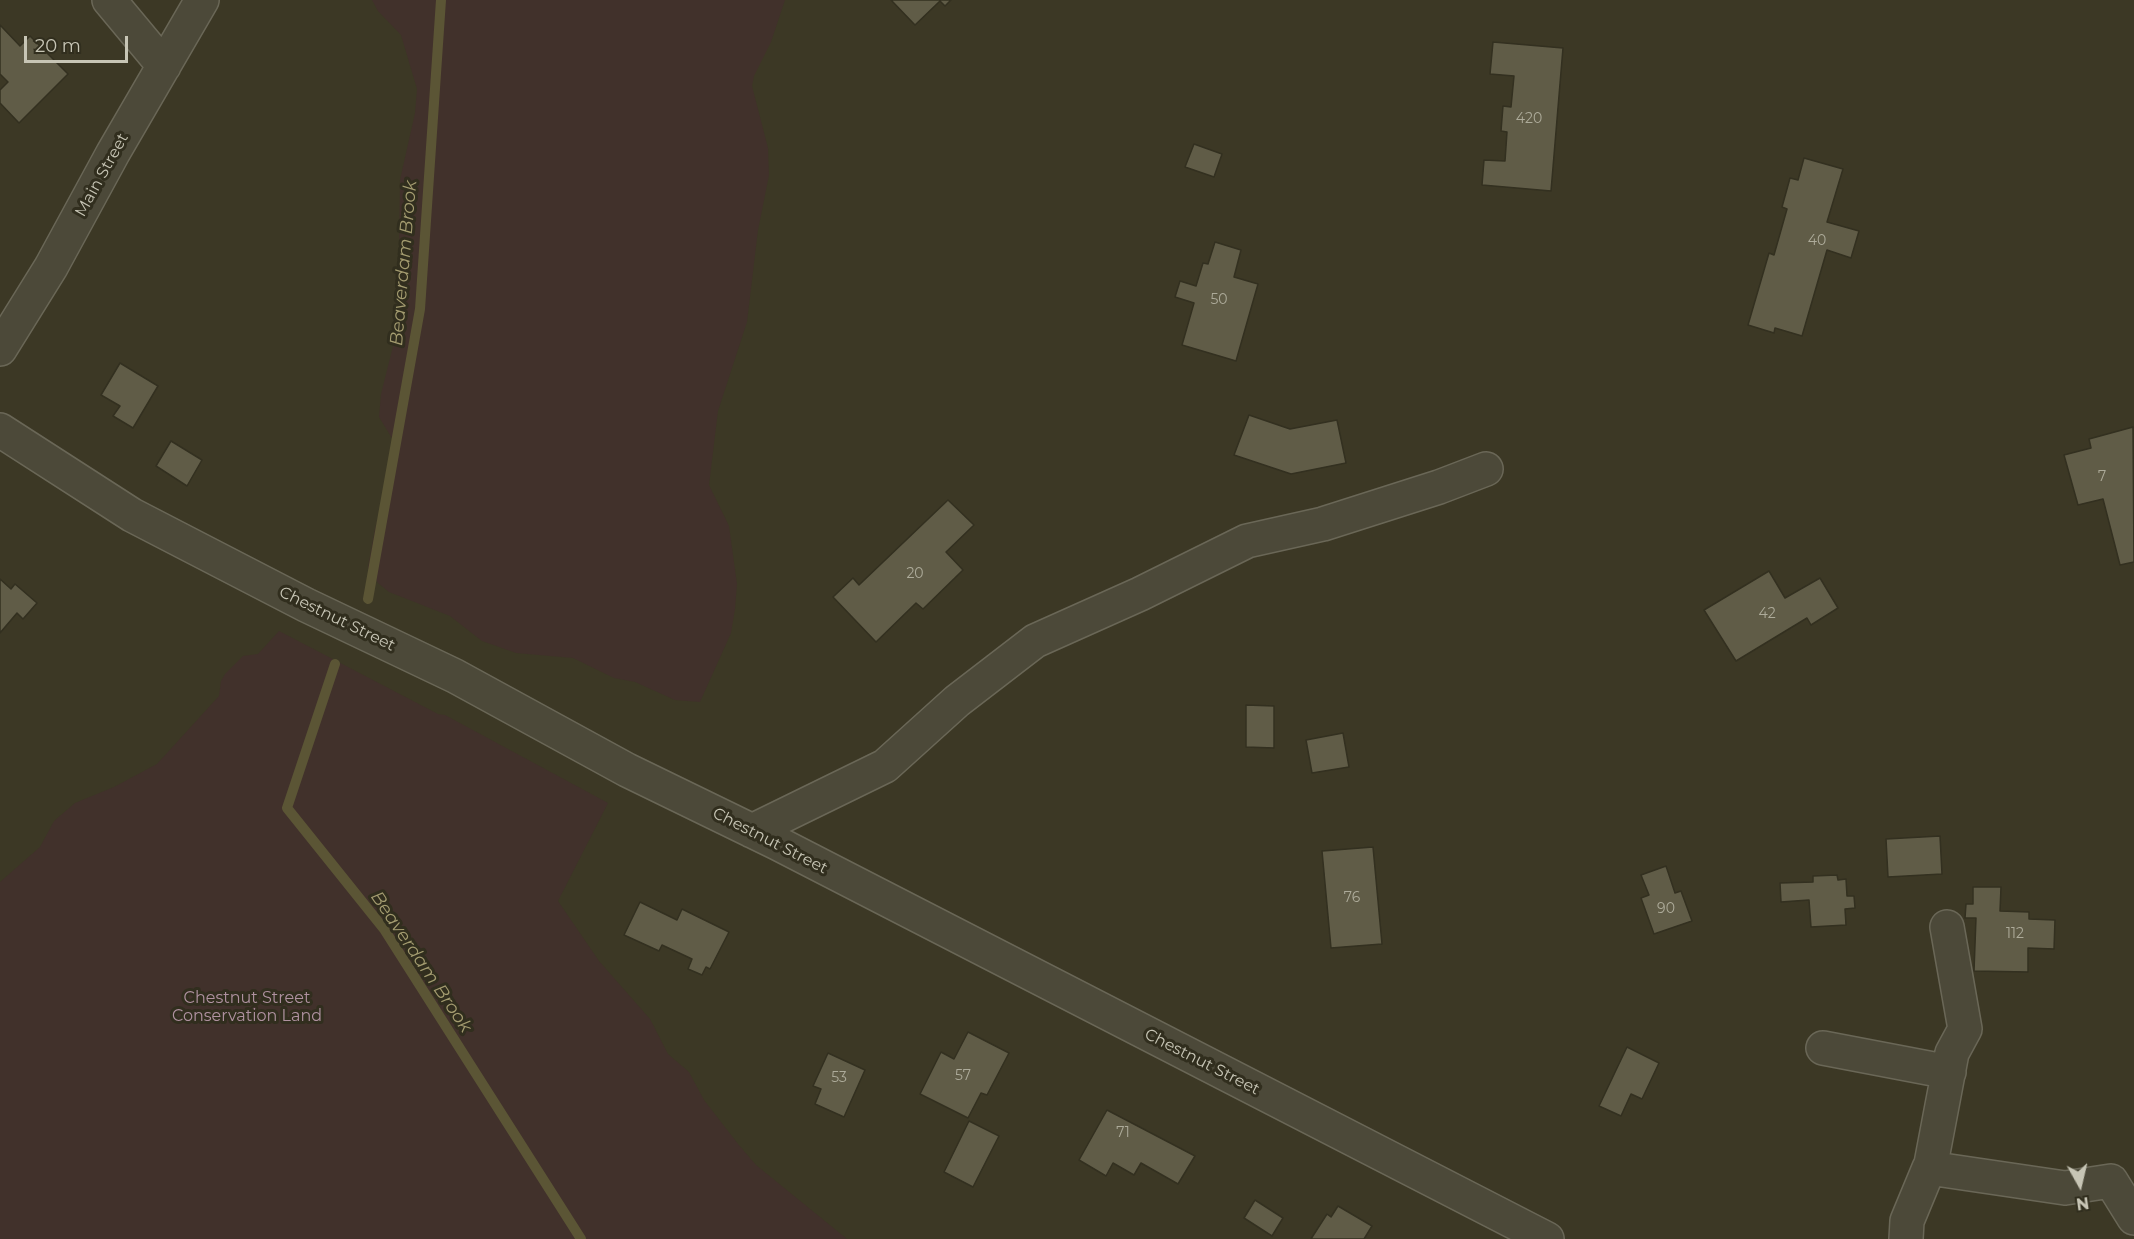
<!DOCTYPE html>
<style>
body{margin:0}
#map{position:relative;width:2134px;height:1239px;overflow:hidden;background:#3c3825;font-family:Montserrat,sans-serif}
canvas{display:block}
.north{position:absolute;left:2050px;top:1155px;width:60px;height:60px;-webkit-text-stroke:4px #312e1e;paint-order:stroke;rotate:172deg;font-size:16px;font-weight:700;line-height:24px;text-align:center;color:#c7c5b5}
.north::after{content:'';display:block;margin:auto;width:21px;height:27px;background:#c7c5b5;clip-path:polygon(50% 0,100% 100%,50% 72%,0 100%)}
.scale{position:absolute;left:24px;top:36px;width:104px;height:27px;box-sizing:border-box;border:3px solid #c7c5b5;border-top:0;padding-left:8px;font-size:18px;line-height:21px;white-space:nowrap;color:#c7c5b5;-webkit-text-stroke:4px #312e1e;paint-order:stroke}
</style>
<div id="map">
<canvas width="2134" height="1239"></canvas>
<div class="north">N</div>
<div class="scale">20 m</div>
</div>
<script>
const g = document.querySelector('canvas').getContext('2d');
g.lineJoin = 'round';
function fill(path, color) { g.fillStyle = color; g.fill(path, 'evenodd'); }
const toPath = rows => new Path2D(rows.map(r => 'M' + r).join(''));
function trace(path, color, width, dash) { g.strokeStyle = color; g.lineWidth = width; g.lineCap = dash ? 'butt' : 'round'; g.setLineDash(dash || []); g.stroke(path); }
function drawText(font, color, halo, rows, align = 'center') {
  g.font = font + ' Montserrat,sans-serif'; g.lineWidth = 6; g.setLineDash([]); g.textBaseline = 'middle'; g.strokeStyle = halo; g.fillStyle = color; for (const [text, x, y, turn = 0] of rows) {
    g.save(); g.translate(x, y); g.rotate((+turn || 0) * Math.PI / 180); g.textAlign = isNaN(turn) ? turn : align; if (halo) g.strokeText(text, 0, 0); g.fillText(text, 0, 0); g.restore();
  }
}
fill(toPath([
 [372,0,785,0,771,42,754,76,752,86,768,148,769,175,758,230,747,322,718,411,709,485,729,526,737,584,735,609,731,633,700,702,675,700,635,682,614,678,573,658,516,653,482,641,450,616,389,592,378,583,368,567,375,529,394,460,395,443,379,417,381,394,398,326,400,180,415,113,417,89,401,35,378,11],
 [279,631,438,714,445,715,608,803,558,901,599,961,650,1019,668,1054,689,1072,704,1100,738,1144,756,1165,847,1239,0,1239,0,882,40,847,54,821,75,803,114,787,157,764,219,696,221,681,225,674,243,656,258,654]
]), '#41312b');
trace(toPath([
 [368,599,420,309,441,0],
 [335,664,287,808,384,929,581,1239]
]), '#5b5535', 10);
const building = toPath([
 [891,0,951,0,945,6,940,1,915,25,891,0],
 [0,25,20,46,30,36,68,74,19,123,0,103,0,90,8,82,0,74,0,25],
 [1493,42,1563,48,1551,191,1482,185,1484,160,1505,161,1507,132,1501,131,1503,106,1511,107,1514,76,1490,74,1493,42],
 [1194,144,1222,154,1214,177,1185,167,1194,144],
 [1804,158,1843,169,1827,222,1859,231,1851,258,1827,250,1802,336,1775,328,1774,333,1748,325,1769,253,1774,255,1787,209,1782,207,1790,178,1798,180,1804,158],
 [1215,242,1241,250,1234,277,1258,284,1236,361,1182,345,1194,303,1175,297,1180,281,1196,286,1203,263,1208,264,1215,242],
 [120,363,158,386,133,428,113,416,120,406,101,395,120,363],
 [1249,415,1290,429,1337,420,1346,463,1291,474,1234,455,1249,415],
 [2133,427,2134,562,2120,565,2103,499,2078,505,2064,455,2091,448,2089,439,2133,427],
 [171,441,202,460,187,486,156,466,171,441],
 [948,500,974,525,946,552,963,570,923,609,916,603,876,642,833,597,853,578,859,585,948,500],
 [1769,571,1785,598,1820,578,1838,608,1811,625,1807,618,1736,661,1704,610,1769,571],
 [0,579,11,589,15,584,37,603,23,619,17,613,0,633,0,579],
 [1246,705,1274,706,1274,748,1246,747,1246,705],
 [1343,733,1349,767,1312,773,1306,740,1343,733],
 [1940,836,1942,874,1888,877,1886,839,1940,836],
 [1373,847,1382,944,1331,948,1322,851,1373,847],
 [1666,866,1675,893,1681,891,1692,921,1654,934,1641,898,1649,895,1641,875,1666,866],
 [1837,875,1838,880,1846,879,1847,896,1854,896,1855,908,1845,909,1846,925,1811,927,1809,900,1781,902,1780,883,1813,882,1813,876,1837,875],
 [1973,887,2001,887,2000,911,2029,912,2029,919,2055,920,2054,949,2028,948,2028,972,1974,971,1976,918,1965,918,1966,904,1973,904,1973,887],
 [640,902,677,920,682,909,729,932,710,969,706,967,702,975,688,969,692,959,662,945,659,951,624,935,640,902],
 [968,1032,1009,1053,987,1095,981,1093,968,1118,920,1094,941,1052,954,1059,968,1032],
 [1627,1047,1659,1063,1642,1099,1631,1094,1621,1116,1599,1106,1627,1047],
 [828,1053,865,1070,844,1117,815,1104,821,1089,813,1086,828,1053],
 [1107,1110,1195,1156,1178,1184,1141,1163,1134,1175,1113,1163,1106,1176,1079,1160,1107,1110],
 [969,1121,999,1136,973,1187,944,1172,969,1121],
 [1255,1200,1283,1218,1272,1236,1244,1218,1255,1200],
 [1338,1206,1372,1226,1364,1239,1311,1239,1327,1214,1331,1217,1338,1206]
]);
fill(building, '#605c47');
trace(building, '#333020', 1.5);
const minor = toPath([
 [109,0,164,66],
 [0,349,51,267,113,153,202,0],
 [0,430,132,515,306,605,455,676,627,770,777,843,1547,1239],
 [752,831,885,766,957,701,1035,641,1140,594,1247,541,1323,524,1439,487,1486,469],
 [1823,1048,1949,1072],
 [1930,1169,1952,1053,1965,1029,1947,927],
 [1906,1239,1907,1221,1929,1168,2065,1188,2111,1181,2134,1218]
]);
trace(minor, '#6a6757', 36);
trace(minor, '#4c4939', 33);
drawText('14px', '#adab9a', null, [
 ["420",1529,119],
 ["40",1817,241],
 ["50",1219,300],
 ["7",2102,477],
 ["20",915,574],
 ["42",1767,614],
 ["76",1352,898],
 ["90",1666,909],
 ["112",2015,934],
 ["57",963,1076],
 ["53",839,1078],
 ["71",1123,1133]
]);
drawText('16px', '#c7c5b5', '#312e1e', [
 ["Main Street",102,175,-61],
 ["Chestnut Street",337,619,26],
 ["Chestnut Street",770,841,27],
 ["Chestnut Street",1202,1062,27]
]);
drawText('16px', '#b092a1', '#312e1e', [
 ["Chestnut Street",247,998],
 ["Conservation Land",247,1016]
]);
drawText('italic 18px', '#a49c70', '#312e1e', [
 ["Beaverdam Brook",404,263,-85],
 ["Beaverdam Brook",421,962,56]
]);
</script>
